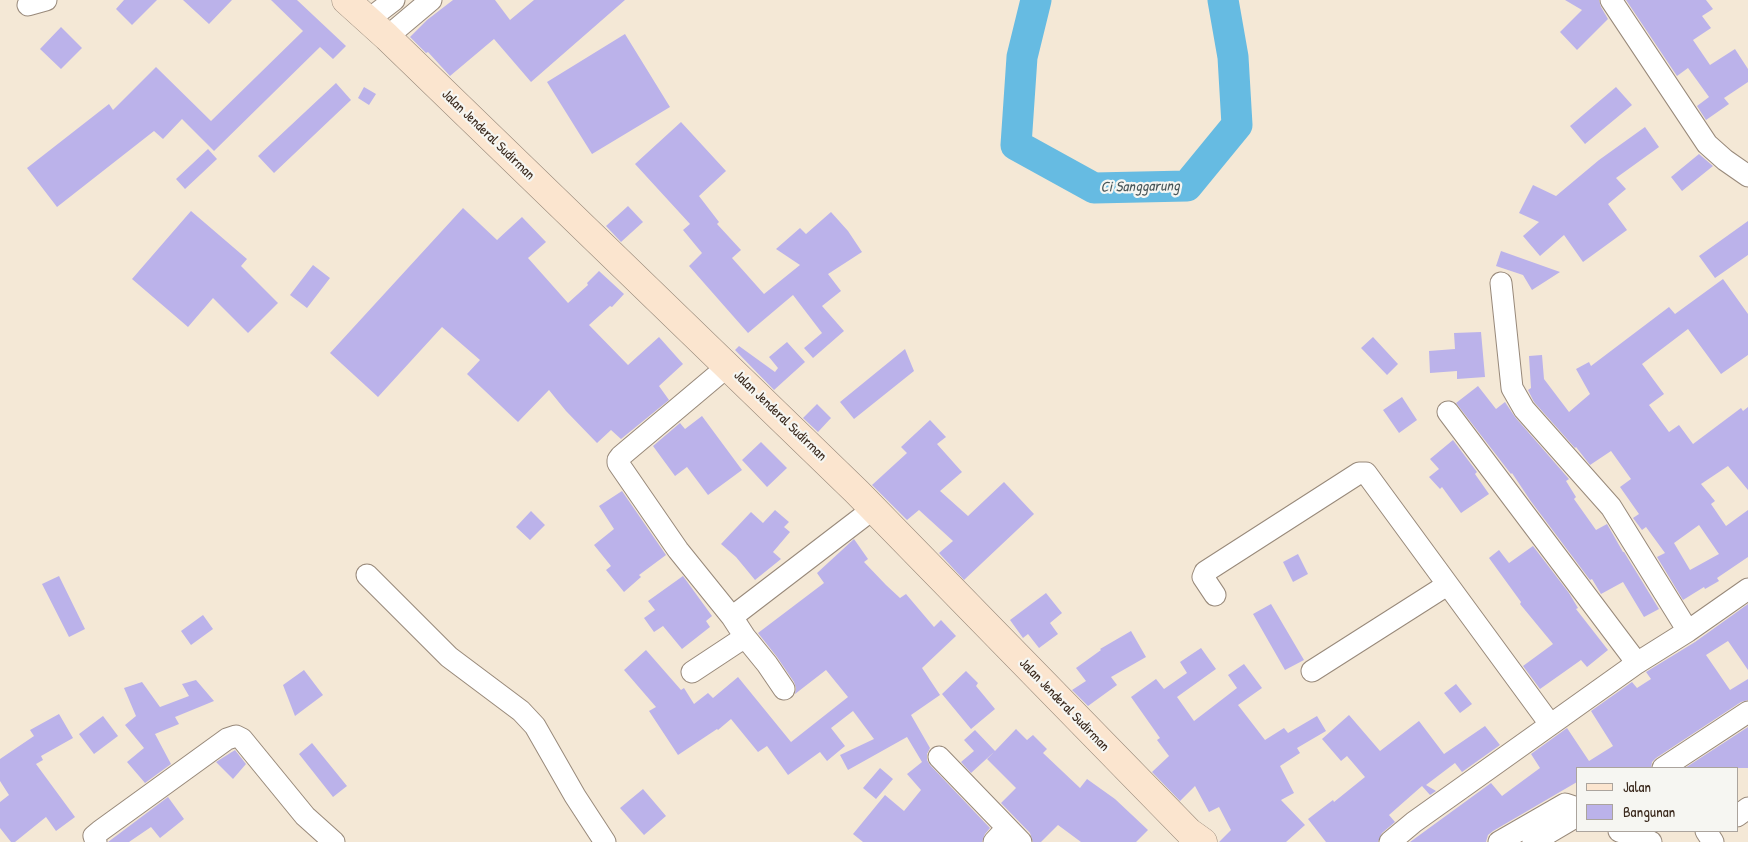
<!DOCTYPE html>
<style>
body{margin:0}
#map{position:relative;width:1748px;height:842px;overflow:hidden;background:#f4e8d6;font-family:"Patrick Hand",sans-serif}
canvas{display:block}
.legend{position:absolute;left:1576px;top:767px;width:162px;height:65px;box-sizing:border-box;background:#f6f6f2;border:1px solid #aba49d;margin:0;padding:6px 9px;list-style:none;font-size:15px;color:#3b2a1e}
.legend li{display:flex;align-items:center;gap:10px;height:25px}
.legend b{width:25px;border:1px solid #aba49d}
</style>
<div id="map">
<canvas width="1748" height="842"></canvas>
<ul class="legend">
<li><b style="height:6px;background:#fbe5cf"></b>Jalan</li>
<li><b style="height:14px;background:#bbb2ea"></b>Bangunan</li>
</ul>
</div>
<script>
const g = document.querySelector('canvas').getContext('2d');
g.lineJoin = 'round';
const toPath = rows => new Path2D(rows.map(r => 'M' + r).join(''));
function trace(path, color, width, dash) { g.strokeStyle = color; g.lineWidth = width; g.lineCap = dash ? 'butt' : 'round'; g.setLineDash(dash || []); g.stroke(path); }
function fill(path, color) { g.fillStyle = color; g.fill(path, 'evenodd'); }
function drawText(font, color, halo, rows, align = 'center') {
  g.font = font + ' "Patrick Hand",sans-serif'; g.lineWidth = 4.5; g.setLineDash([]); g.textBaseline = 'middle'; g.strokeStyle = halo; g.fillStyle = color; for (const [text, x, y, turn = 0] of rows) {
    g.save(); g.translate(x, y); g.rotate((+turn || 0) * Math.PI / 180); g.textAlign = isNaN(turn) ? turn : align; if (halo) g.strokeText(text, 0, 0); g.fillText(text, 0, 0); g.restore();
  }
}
trace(toPath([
 [1036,0,1022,57,1016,145,1094,188,1187,186,1237,125,1233,57,1223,0]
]), '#66bbe2', 31);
fill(toPath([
 [124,0,157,0,132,25,116,9],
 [183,0,232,0,209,24],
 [271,0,297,0,346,46,333,59,320,47,214,151,182,119,163,139,154,131,57,207,27,168,109,104,113,110,156,67,211,121,303,31],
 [453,0,495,0,510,20,534,0,625,0,531,82,494,39,450,76,428,52,426,53,410,37,427,20],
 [1565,0,1599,0,1601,7,1608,19,1577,50,1560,32,1582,10],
 [1626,0,1706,0,1713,9,1702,16,1711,28,1693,40,1710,65,1735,49,1748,69,1748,82,1724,98,1729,104,1706,120,1697,106,1709,97,1688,68,1677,76],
 [61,27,82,48,61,69,40,49],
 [625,34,670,107,592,154,547,82],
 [336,83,351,100,274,173,258,156],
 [364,87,376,94,369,105,358,98],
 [1616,87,1632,105,1585,144,1570,126],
 [681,122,726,171,699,196,719,222,717,224,741,250,732,258,764,294,800,265,776,249,800,228,806,234,831,212,848,231,862,252,828,274,841,291,822,306,844,331,813,358,804,348,822,333,793,295,748,333,689,266,702,253,683,230,690,224,635,164],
 [1645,127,1659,147,1616,178,1626,189,1608,204,1627,230,1583,262,1564,235,1540,256,1523,236,1539,222,1519,213,1533,185,1556,196,1599,160],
 [208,149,217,159,185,189,176,179],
 [1699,154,1713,166,1682,191,1671,177],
 [628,206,643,222,621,242,606,226],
 [463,208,497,240,522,217,546,242,528,258,568,303,588,285,587,283,599,271,624,294,612,307,610,306,589,325,628,365,659,337,683,364,659,386,669,400,621,439,611,430,597,443,566,411,549,390,518,422,467,374,480,360,442,327,378,397,330,353],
 [191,211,247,259,241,266,278,303,248,333,213,298,188,327,132,279],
 [1748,221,1748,255,1715,278,1699,256],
 [1501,251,1560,272,1532,290,1523,275,1496,266],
 [313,265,330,278,307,308,290,295],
 [1723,279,1748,314,1748,355,1721,374,1688,329,1642,364,1664,394,1649,405,1669,432,1679,425,1693,444,1741,408,1743,411,1748,407,1748,490,1728,466,1701,484,1715,501,1711,504,1726,526,1748,510,1748,557,1717,578,1719,581,1705,589,1704,587,1683,600,1657,557,1665,553,1646,527,1642,530,1633,518,1639,514,1620,487,1631,479,1611,451,1590,465,1576,447,1575,448,1534,402,1528,390,1531,388,1529,356,1542,355,1544,379,1569,412,1590,394,1576,369,1589,362,1591,366,1669,307,1675,314],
 [1699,525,1719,554,1690,570,1674,543],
 [1481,332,1485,377,1457,379,1457,371,1430,373,1429,351,1455,349,1454,333],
 [1373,337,1398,364,1387,375,1361,348],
 [787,342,805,362,774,390,735,350,739,346,775,372,778,368,769,357],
 [905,349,914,371,854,419,840,402],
 [1478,386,1496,409,1505,402,1515,417,1569,479,1566,481,1576,497,1574,499,1596,530,1607,524,1623,552,1624,552,1659,609,1644,617,1623,582,1601,594,1592,579,1590,580,1530,500,1512,473,1511,474,1456,403],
 [1402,397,1417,420,1399,433,1383,410],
 [817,404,831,418,818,432,803,418],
 [702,416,742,470,708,495,687,467,675,476,653,446,680,423,685,429],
 [930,420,946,437,937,444,962,472,940,491,968,516,1004,482,1034,514,964,580,939,553,953,541,919,510,907,520,872,485,907,453,901,447],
 [1453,440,1477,472,1475,474,1489,494,1461,513,1442,487,1440,489,1429,477,1439,469,1430,459],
 [761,442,787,468,767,487,742,460],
 [622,491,666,555,639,575,641,577,624,592,606,570,611,566,594,545,614,529,599,506],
 [775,510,789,522,784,527,790,532,773,552,781,559,755,580,736,557,721,544,751,512,763,523],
 [531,511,545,525,530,540,516,527],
 [854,539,868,559,864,562,886,585,900,598,906,594,934,627,941,620,956,636,922,668,940,695,911,715,930,748,927,754,927,760,930,765,990,828,985,834,982,842,863,842,853,834,885,795,904,811,921,790,907,774,922,762,907,737,848,770,840,755,874,739,853,711,831,728,845,746,827,761,820,752,788,775,767,746,758,752,731,719,718,730,717,729,678,755,649,711,656,707,624,670,646,650,681,690,684,688,694,704,708,693,713,698,738,677,791,742,848,697,826,670,795,694,796,688,794,682,777,657,758,633,824,583,817,573],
 [1533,546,1569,593,1578,608,1576,609,1608,650,1587,667,1581,660,1540,689,1523,666,1553,644,1520,604,1521,602,1489,558,1499,550,1509,563],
 [1298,554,1308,574,1293,582,1283,562],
 [59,576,85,629,69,637,42,584],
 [683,576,712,616,706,621,710,627,682,649,663,626,654,632,644,618,655,610,648,601],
 [1046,593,1062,613,1050,623,1058,634,1039,648,1028,634,1023,638,1010,620],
 [1271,604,1304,660,1285,670,1253,614],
 [1748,604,1748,670,1728,641,1706,655,1730,690,1748,679,1748,700,1741,702,1656,758,1652,762,1651,768,1577,768,1577,782,1493,831,1488,835,1486,842,1410,842,1491,783,1502,796,1540,768,1531,754,1567,728,1589,761,1613,746,1591,711,1632,682,1637,688,1651,679,1646,672,1695,642],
 [203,615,213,629,191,645,181,631],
 [1131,631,1146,657,1111,677,1117,685,1088,706,1072,690,1086,681,1076,668,1101,650,1100,649],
 [1201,648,1216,669,1177,697,1194,721,1237,688,1228,675,1244,664,1262,688,1238,705,1265,740,1284,728,1288,733,1317,716,1326,731,1297,748,1300,753,1280,766,1294,793,1281,800,1305,825,1286,842,1219,842,1231,830,1219,807,1209,812,1195,786,1180,801,1152,772,1169,756,1157,740,1160,738,1131,697,1156,679,1164,689,1187,673,1180,662],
 [304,670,323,695,295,716,283,685],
 [966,671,978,683,976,686,995,709,971,729,942,694],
 [196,680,214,701,175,717,179,724,155,734,171,764,145,783,127,762,144,748,125,725,136,716,124,688,142,682,160,707,189,696,182,684],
 [1456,684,1472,704,1460,713,1444,693],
 [59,714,73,738,41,756,43,760,36,764,75,817,56,831,46,817,15,842,11,842,0,828,0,802,9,795,0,781,0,759,34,736,30,730],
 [1349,715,1380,751,1419,721,1444,754,1485,726,1500,745,1462,772,1455,763,1426,785,1436,791,1430,795,1422,786,1389,815,1395,822,1382,833,1378,842,1326,842,1308,819,1333,800,1334,802,1365,777,1347,756,1341,761,1322,739],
 [103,716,118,736,94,754,79,734],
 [1748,727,1748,768,1685,768],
 [1016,729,1027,740,1033,735,1047,749,1043,753,1080,788,1087,779,1115,799,1148,830,1136,842,1081,842,1058,825,1041,842,1033,842,1030,833,1001,803,1016,788,987,759,994,752,971,773,961,762,974,751,964,740,975,730,995,751],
 [312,743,347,786,333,797,299,754],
 [235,750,246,764,233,779,216,762],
 [880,768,893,779,876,799,863,788],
 [643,789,666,816,644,835,620,808],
 [168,797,184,819,160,838,151,827,129,842,108,842]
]), '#bbb2ea');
const street = toPath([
 [1611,0,1707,144,1725,160,1748,176],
 [28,5,46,0],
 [368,20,394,0],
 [387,37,431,0],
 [1501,283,1512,388,1524,409,1611,507,1688,631],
 [728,366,621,456,618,460,618,463,678,550,732,617],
 [1448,412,1637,663],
 [367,575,449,657,521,711,535,726,575,796,605,842],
 [1215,595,1203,577,1205,572,1359,473,1366,473,1550,724],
 [1312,671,1447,585],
 [692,672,745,637],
 [784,689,767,664,745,637,732,617,873,509],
 [939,757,1021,842],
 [1663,768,1748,712],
 [1737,816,1748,808],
 [1619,831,1651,842],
 [1706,831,1713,842],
 [96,842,94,836,100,831,227,739,236,736,242,739,305,816,334,842],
 [994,842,1007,828],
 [1390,842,1414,822,1637,663,1688,631,1748,589],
 [1499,842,1565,804,1577,808],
 [1533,842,1577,816]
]);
const secondary = toPath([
 [346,0,387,37,857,492,1189,832,1203,842]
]);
trace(street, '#98897a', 23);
trace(secondary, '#98897a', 29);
trace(street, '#fff', 21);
trace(secondary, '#fbe5cf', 28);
drawText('14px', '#3b2a1e', '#f6f6f2', [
 ["Jalan Jenderal Sudirman",488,135,44],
 ["Jalan Jenderal Sudirman",780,416,44],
 ["Jalan Jenderal Sudirman",1064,705,46]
]);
drawText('italic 15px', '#485659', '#f6f6f2', [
 ["Ci Sanggarung",1140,187,-1]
]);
</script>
